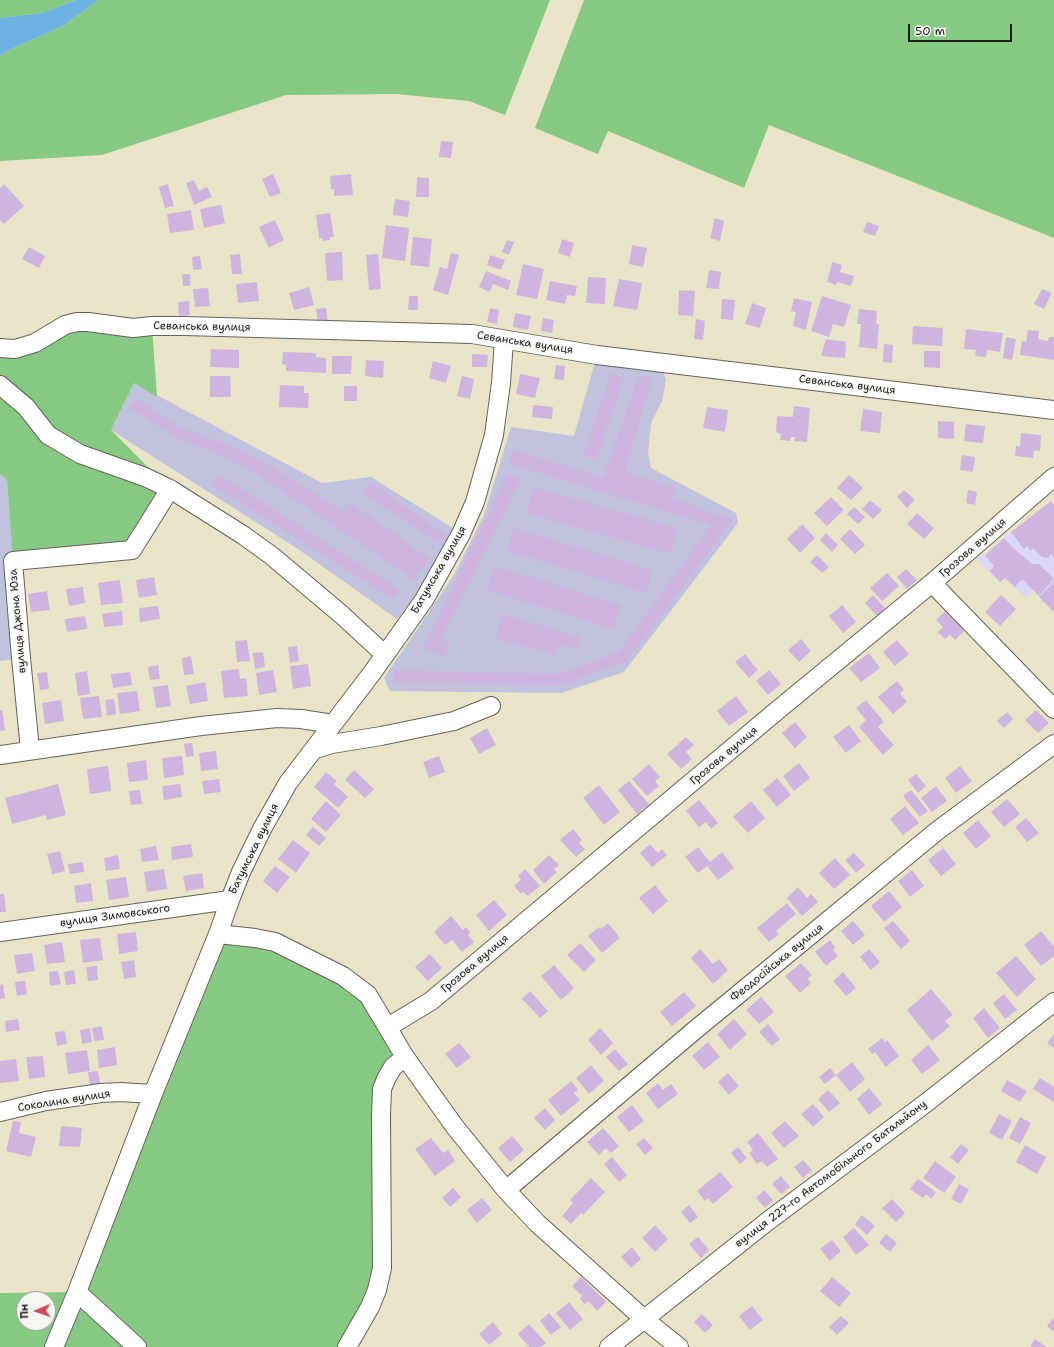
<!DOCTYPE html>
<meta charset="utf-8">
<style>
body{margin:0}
#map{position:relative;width:1054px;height:1347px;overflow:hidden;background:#e9e4c7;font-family:"Shantell Sans",sans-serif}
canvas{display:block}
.north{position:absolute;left:16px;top:1291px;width:40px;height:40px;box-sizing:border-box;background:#f6f6f2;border:1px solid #9f9f9c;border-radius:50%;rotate:268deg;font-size:11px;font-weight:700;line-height:16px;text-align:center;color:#1c1c1c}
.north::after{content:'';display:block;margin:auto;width:14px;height:18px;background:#d1495b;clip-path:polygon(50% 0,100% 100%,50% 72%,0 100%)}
.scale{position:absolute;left:908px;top:24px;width:104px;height:18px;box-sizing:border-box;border:2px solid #1c1c1c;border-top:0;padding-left:5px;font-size:12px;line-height:14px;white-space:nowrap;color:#1c1c1c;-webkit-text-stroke:3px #f6f6f2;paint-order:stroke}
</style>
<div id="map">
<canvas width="1054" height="1347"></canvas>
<div class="north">Пн</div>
<div class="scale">50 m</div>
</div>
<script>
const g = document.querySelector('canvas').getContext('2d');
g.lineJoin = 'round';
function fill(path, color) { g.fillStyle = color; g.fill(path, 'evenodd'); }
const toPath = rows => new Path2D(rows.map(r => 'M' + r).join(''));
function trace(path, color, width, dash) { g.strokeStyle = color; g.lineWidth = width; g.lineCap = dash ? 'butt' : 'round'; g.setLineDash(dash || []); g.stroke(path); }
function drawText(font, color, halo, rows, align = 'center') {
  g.font = font + ' "Shantell Sans",sans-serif'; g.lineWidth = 3; g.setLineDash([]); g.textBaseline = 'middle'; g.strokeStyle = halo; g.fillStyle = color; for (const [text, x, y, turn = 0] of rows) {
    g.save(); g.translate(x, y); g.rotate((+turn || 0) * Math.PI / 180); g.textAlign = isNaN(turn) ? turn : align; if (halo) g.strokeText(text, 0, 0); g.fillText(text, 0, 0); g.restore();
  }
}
fill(toPath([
 [1051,501,1054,505,1054,611,1033,590,1026,598,1005,578,1000,582,977,560,985,555,1004,538,1031,518]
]), '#dbd6f7');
fill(toPath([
 [597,355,661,363,666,380,662,401,651,423,648,452,651,468,736,513,738,523,624,672,561,693,390,691,384,678,454,575,484,515,511,427,574,436],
 [134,383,322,483,371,477,456,530,440,565,397,619,295,547,111,430],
 [0,474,7,480,21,658,0,661]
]), '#c1c2dd');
fill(toPath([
 [0,0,76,0,42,13,0,18],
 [98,0,550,0,505,115,469,101,396,94,286,95,102,155,0,161,0,56,13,48,63,26],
 [584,0,1054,0,1054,238,769,125,744,188,608,131,598,154,535,128],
 [65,325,152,326,157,397,134,383,111,430,170,489,132,550,13,561,7,480,0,474,0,348],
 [218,934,255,938,343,976,405,1057,386,1079,382,1268,347,1347,0,1347,0,1293,77,1292],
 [24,1299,48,1299,48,1323,24,1323]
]), '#86c983');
fill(toPath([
 [76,0,98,0,63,26,13,48,0,56,0,18,42,13]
]), '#6db2e3');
fill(toPath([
 [441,141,453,142,451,158,439,157],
 [273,174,281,193,270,197,262,179],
 [351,174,353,195,334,196,334,189,331,189,330,176],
 [417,177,429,178,429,197,416,197],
 [194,180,199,191,207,187,212,197,194,205,186,183],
 [4,184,24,206,4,224,0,220,0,188],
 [168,184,174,206,165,208,159,187],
 [395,199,410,201,408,217,393,215],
 [221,205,225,223,204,228,200,209],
 [191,210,194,230,170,233,167,214],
 [330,213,334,237,330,237,330,240,323,241,322,238,319,239,316,215],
 [715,218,724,221,720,241,710,238],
 [275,220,284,240,269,248,259,227],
 [867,222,879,226,875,236,863,232],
 [386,225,409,228,405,261,382,258],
 [413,237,432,239,429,267,410,265],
 [562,239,574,243,570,257,558,253],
 [507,240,514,242,509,255,502,252],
 [632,245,647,248,643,267,629,264],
 [29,247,45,256,39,268,22,259],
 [342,252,343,280,327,281,325,253],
 [451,253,459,255,448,295,433,290,440,267,447,269],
 [240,254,242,274,232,274,230,255],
 [378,254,381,289,369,290,366,255],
 [490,255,505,260,501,270,487,265],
 [200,256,202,269,193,270,192,257],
 [832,262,842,265,840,272,854,276,851,286,837,282,836,285,827,282],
 [523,264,544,269,537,299,516,295],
 [709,270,721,272,719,289,706,288],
 [486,271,511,281,508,290,493,284,490,292,479,287],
 [182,274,190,274,190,286,183,286],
 [588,277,606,278,605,304,586,303],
 [619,279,642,283,637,310,613,306],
 [550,281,577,286,575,296,567,295,565,304,546,300],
 [257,282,259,301,238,303,236,284],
 [309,287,314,305,294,310,289,293],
 [208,288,210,306,195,307,193,289],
 [1042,289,1052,293,1044,309,1034,304],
 [679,290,695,291,693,316,678,315],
 [409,296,418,296,418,310,408,310],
 [822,296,851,305,844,327,833,324,829,337,811,331],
 [794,298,812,302,806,330,793,326,796,312,791,311],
 [722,299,735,300,733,320,721,319],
 [189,301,190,315,179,316,178,302],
 [752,303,766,308,760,328,745,324],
 [326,308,328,322,318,323,316,309],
 [490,308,499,310,497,324,487,322],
 [859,309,877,311,876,324,879,324,877,349,859,347,861,324,857,324],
 [515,313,531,316,528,330,513,327],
 [543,318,554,320,552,333,541,331],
 [696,319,705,321,703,340,694,339],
 [913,326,943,328,942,346,912,344],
 [966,329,1003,333,1000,352,987,350,986,357,975,356,976,350,964,349],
 [1028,330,1039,331,1038,339,1048,341,1049,337,1054,337,1054,360,1020,355,1022,341,1026,342],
 [1006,337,1016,339,1012,360,1003,358],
 [826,339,846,342,845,358,821,356],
 [884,344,893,345,892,363,883,362],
 [211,349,239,350,239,368,210,367],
 [924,351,940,351,940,368,924,367],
 [283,352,316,353,316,357,326,358,326,373,286,371,286,365,282,364],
 [472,354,488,355,487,367,472,367],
 [332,356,352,356,351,374,332,374],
 [366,360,384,361,383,378,365,376],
 [433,361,451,366,446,383,429,378],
 [556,365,565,366,564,380,554,379],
 [611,373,624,378,596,459,583,455],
 [520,374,540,378,535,398,516,394],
 [639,375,652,378,625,471,676,488,671,498,733,520,626,662,562,685,393,683,394,670,559,674,619,652,711,525,510,464,513,449,603,478],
 [210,376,230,376,231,397,210,397],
 [462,376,474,379,470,399,457,396],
 [280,385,304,386,304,393,309,393,308,408,279,407],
 [344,386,357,386,357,401,344,401],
 [137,399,182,428,221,442,260,459,342,511,350,502,430,559,414,579,251,470,217,453,178,439,130,408],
 [533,405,553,407,552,419,532,417],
 [794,406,810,408,807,442,794,441,795,437,791,437,790,441,780,440,781,434,776,432,777,416,793,417],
 [707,407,728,410,725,432,703,428],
 [863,409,882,412,880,433,860,431],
 [938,421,954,422,954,439,938,438],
 [966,424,985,426,983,443,964,441],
 [1021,433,1041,435,1040,451,1034,450,1033,458,1015,456,1016,446,1020,446],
 [962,455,975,457,973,472,960,470],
 [507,474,521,478,441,639,450,643,444,657,423,648],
 [220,475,400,590,392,599,212,485],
 [849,475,863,488,851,500,837,488],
 [370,482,447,536,442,545,362,493],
 [533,487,678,528,671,554,526,513],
 [904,490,915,500,907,508,897,497],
 [968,490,977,492,975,505,966,503],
 [831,497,844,510,827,526,814,513],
 [870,500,882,510,873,519,862,509],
 [1051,501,1054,505,1054,557,1051,554,1049,558,1042,557,1033,548,1031,551,1027,546,1024,549,1011,532],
 [854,507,865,517,858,524,847,514],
 [917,513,934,528,924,539,907,524],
 [802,524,815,538,800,553,787,539],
 [514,528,652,570,646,593,507,551],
 [850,529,865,545,855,554,840,539],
 [826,533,838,545,832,552,820,540],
 [1004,538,1013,548,1032,564,1039,564,1054,579,1039,596,1022,579,1015,587,1005,578,1000,582,990,571,994,566,985,555],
 [817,555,829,567,822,573,810,562],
 [495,566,621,605,613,629,487,590],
 [906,569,917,580,907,589,897,577],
 [887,573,899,586,882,601,870,588],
 [154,577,157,595,139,598,136,580],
 [120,580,123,603,101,605,98,583],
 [1054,582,1054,612,1039,597],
 [83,587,85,603,69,606,66,589],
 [47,591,50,610,31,612,28,594],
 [873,595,885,608,877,616,865,603],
 [1001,595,1016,609,1000,626,985,612],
 [842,605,856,622,843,633,829,616],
 [158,606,160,619,140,622,139,608],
 [122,611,123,625,104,627,102,614],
 [945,611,964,631,955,640,950,635,945,639,938,632,943,627,936,620],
 [501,614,580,637,578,650,558,644,556,655,496,639],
 [85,616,87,629,67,632,65,619],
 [801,639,811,651,799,662,788,650],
 [247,640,250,661,237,662,235,641],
 [897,640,909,654,895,666,883,652],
 [297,646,299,661,290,663,288,647],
 [263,652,265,667,255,669,253,653],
 [869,653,880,668,861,682,849,668],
 [745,654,758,670,749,678,735,662],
 [191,656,194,674,184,675,182,658],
 [308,664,311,686,293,689,290,666],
 [158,665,160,679,150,680,148,667],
 [239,669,240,679,246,678,248,696,224,698,221,671],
 [273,670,277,692,259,695,256,673],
 [769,670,781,684,768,695,756,681],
 [87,671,90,694,78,696,75,673],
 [47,672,49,689,40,690,37,673],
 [130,672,132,685,113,688,111,674],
 [897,681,904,690,900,693,907,702,893,714,878,697],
 [205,682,208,701,190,704,186,686],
 [168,685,171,706,156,708,153,687],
 [137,691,140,711,120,714,117,693],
 [99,696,102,717,83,719,80,698],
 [736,696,748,712,729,726,717,711],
 [114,699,116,714,107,716,105,700],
 [61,700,64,721,45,724,42,703],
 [866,700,884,722,878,727,894,745,883,755,859,727,866,720,856,708],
 [0,710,2,710,5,730,0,731],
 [1036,710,1049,723,1038,733,1025,720],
 [1007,712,1013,719,1004,728,997,721],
 [795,722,807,737,795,748,782,733],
 [849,725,861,741,846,753,833,737],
 [487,728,496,745,479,754,470,738],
 [686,737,694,745,686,752,692,759,681,769,667,754],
 [192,743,194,756,186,757,184,744],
 [216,751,218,769,201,771,199,753],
 [182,756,184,775,164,778,162,758],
 [439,756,445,772,429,778,423,762],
 [146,760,148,780,129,782,127,763],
 [799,763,810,778,794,791,783,776],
 [649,764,660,777,655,781,659,786,647,796,632,779],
 [108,766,111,791,90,794,87,769],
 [960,766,972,781,956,793,945,778],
 [354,770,374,789,365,798,345,780],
 [326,772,337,781,334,784,348,797,338,808,314,787],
 [916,774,926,786,918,793,908,780],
 [777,778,791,795,777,807,763,790],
 [219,779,221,792,204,794,202,781],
 [629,781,649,804,637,814,618,790],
 [58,784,66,815,47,820,46,815,12,824,5,798],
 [180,784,182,797,164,800,162,786],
 [599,785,620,812,604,825,583,798],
 [936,786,947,801,932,812,921,798],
 [140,790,142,804,131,805,129,791],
 [911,790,928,811,920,817,903,796],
 [1007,799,1020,814,1004,827,991,812],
 [699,800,718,823,711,829,706,822,699,827,686,811],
 [326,801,341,815,326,832,311,819],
 [751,801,765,818,748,833,733,817],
 [905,806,919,823,903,835,890,819],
 [1026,818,1039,833,1027,842,1015,827],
 [978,820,991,836,976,849,963,833],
 [313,827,326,838,319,846,306,835],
 [573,829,582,840,579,843,585,849,576,857,560,840],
 [293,840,310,853,296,873,278,859],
 [191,844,193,857,172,860,171,847],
 [650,844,658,853,662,849,667,855,652,867,640,853],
 [156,846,159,860,142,862,140,849],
 [698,847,710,862,722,852,734,868,718,880,707,866,698,873,685,857],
 [943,848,956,864,941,876,928,860],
 [60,851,65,871,52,874,47,854],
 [854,853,865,865,856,873,845,860],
 [118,855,120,869,106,871,104,858],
 [549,855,559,865,554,869,557,872,544,884,533,870],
 [835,858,850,875,834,889,819,873],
 [83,862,84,872,70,874,68,864],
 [275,866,290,877,277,893,263,881],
 [164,869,167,889,147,892,144,872],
 [525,869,540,886,528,896,523,892,521,894,514,886,521,879,518,876],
 [912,870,924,886,910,897,898,881],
 [202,873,204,888,186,891,183,876],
 [126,877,129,897,109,900,106,880],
 [91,883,93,901,76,903,74,886],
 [655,885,668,901,653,914,639,898],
 [798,887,807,898,811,894,818,902,802,916,787,898],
 [889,891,902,907,884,922,871,906],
 [0,894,4,894,6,912,0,912],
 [494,900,507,915,489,931,476,915],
 [787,903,796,914,776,931,779,934,769,942,757,928],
 [451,916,463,930,466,927,470,932,468,935,474,942,462,952,452,940,445,945,434,932],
 [853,921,865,935,853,945,841,931],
 [893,921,910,941,901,949,884,928],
 [608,923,620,938,602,953,588,936,599,927,601,929],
 [1041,931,1054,947,1054,956,1041,966,1024,945],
 [136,932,138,951,119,954,117,934],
 [100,938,103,960,83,963,80,940],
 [830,940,835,947,833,950,838,956,826,966,815,952],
 [62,942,65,962,47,964,44,945],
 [580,943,596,960,584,972,567,955],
 [700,949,713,964,719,959,728,970,713,984,691,958],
 [869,949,880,962,871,970,860,957],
 [32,953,35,971,17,974,14,955],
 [430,954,442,968,428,981,415,967],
 [1016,956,1036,979,1017,997,996,973],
 [134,960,136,977,124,979,121,962],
 [801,963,812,975,808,979,811,983,800,993,785,976],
 [554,965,574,988,561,1000,541,976],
 [97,966,98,980,88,981,86,967],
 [74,970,76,984,66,985,64,972],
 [58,971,61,984,50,986,49,972],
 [843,972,856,988,846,996,833,981],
 [25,981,27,994,17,996,15,982],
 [3,984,5,998,0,999,0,985],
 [931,989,953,1015,945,1021,950,1026,932,1041,907,1010],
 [530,991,548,1011,540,1018,522,999],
 [684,992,696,1006,672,1026,660,1012],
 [1004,994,1017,1010,1005,1019,993,1003],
 [761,997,774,1012,759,1024,746,1010],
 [984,1008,1000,1028,988,1038,973,1018],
 [18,1019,20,1030,6,1032,5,1021],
 [734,1019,747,1034,730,1050,717,1034],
 [768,1024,780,1039,772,1046,759,1032],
 [102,1026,104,1040,94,1041,92,1028],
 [90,1028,92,1042,82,1044,80,1030],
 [600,1028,613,1043,601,1055,588,1040],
 [65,1031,67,1044,57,1046,55,1032],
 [1054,1034,1054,1048,1047,1043],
 [882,1038,885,1042,887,1040,899,1056,886,1067,875,1052,872,1054,868,1049],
 [708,1042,720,1057,704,1070,692,1056],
 [459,1043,471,1057,457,1068,445,1054],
 [928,1045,940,1060,922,1074,911,1060],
 [115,1047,117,1065,99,1068,97,1050],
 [615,1049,628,1064,619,1071,606,1057],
 [87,1050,90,1071,68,1074,65,1053],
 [43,1056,45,1077,29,1079,26,1057],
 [16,1059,19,1081,0,1083,0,1061],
 [852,1062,865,1079,850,1092,836,1075,825,1084,819,1077,830,1068,836,1075],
 [591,1065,604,1081,589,1094,576,1078],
 [98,1071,100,1084,90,1086,88,1072],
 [728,1073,739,1086,729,1095,718,1082],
 [1040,1078,1054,1087,1054,1102,1033,1089],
 [1007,1080,1027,1091,1020,1102,1001,1091],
 [571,1081,578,1090,574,1093,580,1100,561,1116,548,1100],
 [658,1083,663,1090,671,1084,678,1094,658,1109,646,1093],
 [869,1088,882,1104,869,1115,857,1099],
 [828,1090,840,1103,829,1112,818,1099],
 [813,1104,824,1117,813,1127,801,1114],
 [632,1105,644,1121,629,1132,617,1117],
 [545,1108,555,1120,545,1130,534,1118],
 [999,1114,1012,1121,1002,1140,989,1133],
 [1020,1117,1031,1123,1020,1144,1009,1138],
 [13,1121,21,1122,19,1133,36,1137,31,1157,6,1151],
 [785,1121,799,1136,784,1148,771,1133],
 [61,1126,82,1128,80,1147,59,1146],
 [603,1128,619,1146,611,1153,606,1148,599,1155,587,1142],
 [758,1133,778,1159,767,1167,762,1161,757,1164,749,1153,753,1150,747,1142],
 [512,1136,524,1150,510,1162,498,1148],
 [431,1138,443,1153,448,1150,455,1161,435,1176,415,1149],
 [644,1138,653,1148,645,1155,636,1144],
 [961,1144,969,1150,958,1164,950,1157],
 [1025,1145,1046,1157,1037,1174,1016,1162],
 [738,1147,747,1158,740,1164,731,1153],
 [612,1157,627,1175,619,1182,604,1164],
 [803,1160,812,1170,803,1178,794,1167],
 [935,1161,956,1177,944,1193,923,1178],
 [720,1172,733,1187,713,1204,708,1198,705,1201,697,1191],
 [781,1176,790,1187,781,1194,772,1184],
 [591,1178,605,1192,583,1215,581,1213,571,1224,562,1216,573,1203,570,1200],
 [918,1179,936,1192,931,1199,926,1194,923,1198,910,1189],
 [959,1184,969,1189,961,1204,951,1199],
 [453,1188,461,1197,450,1207,442,1198],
 [764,1190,773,1200,765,1208,756,1198],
 [482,1198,492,1210,477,1223,467,1210],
 [892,1199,905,1213,896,1222,882,1208],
 [689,1205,698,1217,690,1223,681,1212],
 [862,1215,875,1226,867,1235,855,1224],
 [655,1225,668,1239,655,1252,642,1238],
 [854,1228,869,1245,856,1255,843,1237],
 [886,1234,897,1243,890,1252,879,1243],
 [698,1237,709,1250,701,1258,689,1244],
 [832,1240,841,1251,830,1261,820,1249],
 [632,1247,641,1259,631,1268,621,1257],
 [581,1277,606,1302,597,1311,588,1301,585,1304,580,1299,582,1296,572,1286],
 [832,1277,851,1293,839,1307,820,1291],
 [569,1302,583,1319,570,1330,556,1313],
 [752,1306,763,1320,750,1330,739,1316],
 [549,1313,561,1327,551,1335,540,1321],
 [702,1314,713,1325,705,1333,694,1322],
 [841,1316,849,1323,837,1335,829,1327],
 [1054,1317,1054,1332,1047,1326],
 [493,1322,502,1334,489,1345,479,1334],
 [529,1324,546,1343,541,1347,529,1347,518,1334],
 [1035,1339,1046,1347,1030,1347]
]), '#ceb5df');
const minor = toPath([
 [0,348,15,349,35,343,65,325,77,322,88,322,133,328,152,326,184,326,472,334,597,355,1054,410],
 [0,385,26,407,48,435,80,454,145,477,170,489,243,535,272,556,342,615,384,654],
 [932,583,1054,709],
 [315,749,332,744,381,736,454,721,491,706],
 [30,750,21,658,13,561,132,550,170,489],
 [0,755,201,726,277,718,301,719,333,724],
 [0,932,230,900],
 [218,934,255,938,275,942,343,976,368,995,405,1057,455,1127,506,1190,537,1223,644,1319,679,1347],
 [388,1027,431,1001,779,709,932,583,1054,477],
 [0,1112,46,1101,101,1093,120,1092,153,1094],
 [506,1190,695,1030,937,831,1054,744],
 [77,1292,137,1347],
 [54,1347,77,1292,153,1094,218,934,230,900,241,872,262,829,288,783,372,673,424,600,461,534,475,502,494,435,501,383,504,340],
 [347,1347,370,1307,377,1290,382,1268,381,1116,382,1089,386,1079,393,1067,405,1057],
 [609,1347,768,1221,926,1103,1054,1002]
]);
trace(minor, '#646258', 20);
trace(minor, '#fff', 18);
drawText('11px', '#1c1c1c', '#f6f6f2', [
 ["Севанська вулиця",202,327,1],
 ["Севанська вулиця",525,343,9],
 ["Севанська вулиця",847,385,7],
 ["Грозова вулиця",973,548,-41],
 ["Батумська вулиця",439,570,-60],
 ["вулиця Джона Юза",18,621,-95],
 ["Грозова вулиця",724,756,-40],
 ["Батумська вулиця",254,849,-64],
 ["вулиця Зимовського",115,916,-8],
 ["Феодосійська вулиця",777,963,-39],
 ["Грозова вулиця",475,964,-40],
 ["Соколина вулиця",64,1101,-9],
 ["вулиця 227-го Автомобільного Батальйону",831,1174,-37]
]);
</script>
